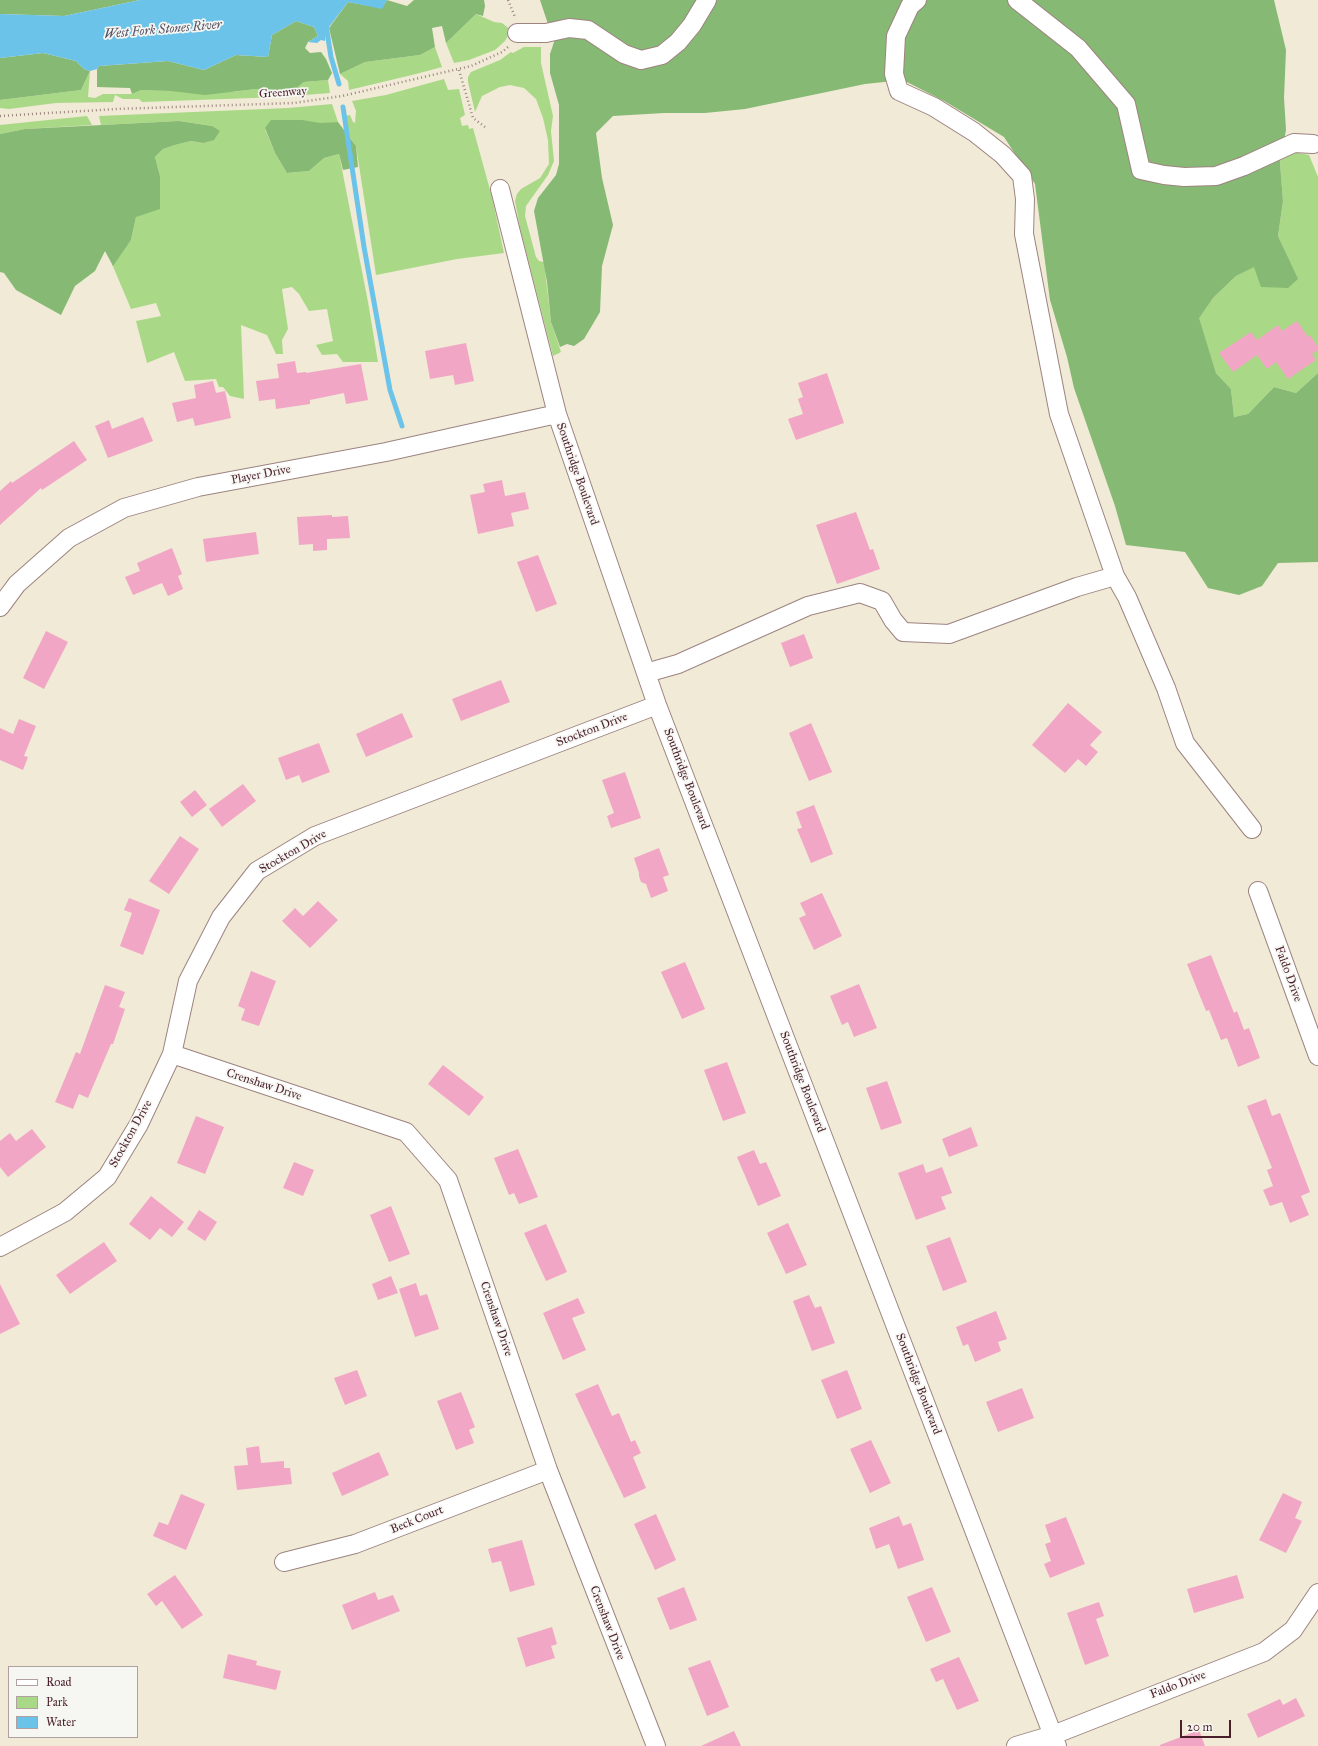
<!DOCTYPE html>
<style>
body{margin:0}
#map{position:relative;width:1318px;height:1746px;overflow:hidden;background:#f0ead6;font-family:"IM FELL Great Primer",serif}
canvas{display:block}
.legend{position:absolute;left:8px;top:1666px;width:130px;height:72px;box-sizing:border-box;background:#f6f6f2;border:1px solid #b1a0a2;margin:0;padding:5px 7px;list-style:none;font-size:12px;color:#4a1f2b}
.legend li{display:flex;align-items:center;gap:8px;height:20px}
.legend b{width:20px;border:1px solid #b1a0a2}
.scale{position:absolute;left:1180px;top:1720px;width:51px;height:18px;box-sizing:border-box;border:2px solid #4a1f2b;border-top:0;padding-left:5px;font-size:12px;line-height:14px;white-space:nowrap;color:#4a1f2b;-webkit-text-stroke:3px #f6f6f2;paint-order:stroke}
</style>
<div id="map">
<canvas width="1318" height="1746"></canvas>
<ul class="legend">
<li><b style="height:5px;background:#fff"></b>Road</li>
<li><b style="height:11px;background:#a9d986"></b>Park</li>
<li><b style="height:11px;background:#6cc3e9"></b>Water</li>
</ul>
<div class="scale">20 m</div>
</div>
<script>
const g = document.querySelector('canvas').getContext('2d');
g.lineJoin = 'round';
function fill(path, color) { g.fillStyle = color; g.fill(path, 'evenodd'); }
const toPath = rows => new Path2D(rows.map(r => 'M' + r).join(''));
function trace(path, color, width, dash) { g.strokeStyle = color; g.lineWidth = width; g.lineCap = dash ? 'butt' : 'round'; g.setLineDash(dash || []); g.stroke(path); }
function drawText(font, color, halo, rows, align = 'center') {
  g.font = font + ' "IM FELL Great Primer",serif'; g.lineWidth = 3.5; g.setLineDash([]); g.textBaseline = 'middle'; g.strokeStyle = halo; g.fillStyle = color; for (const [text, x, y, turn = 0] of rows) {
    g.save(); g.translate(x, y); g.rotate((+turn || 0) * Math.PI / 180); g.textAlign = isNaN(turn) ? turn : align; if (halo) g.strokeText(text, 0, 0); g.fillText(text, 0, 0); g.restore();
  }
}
fill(toPath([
 [476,14,494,22,502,23,511,30,505,41,495,50,469,60,454,63,446,43],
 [435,47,442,67,416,74,349,90,348,81,340,74,365,62,420,55],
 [524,47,541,47,541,63,553,116,551,131,554,161,548,175,526,206,525,216,536,257,539,261,544,262,551,322,561,352,553,356,520,228,515,201,517,194,521,189,540,178,549,164,548,140,543,118,536,99,524,88,510,85,500,87,482,96,475,112,468,82,468,77,471,72,500,60,511,52,513,53],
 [90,71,88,97,95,98,103,94,132,94,141,90,231,92,256,89,293,91,304,82,328,80,330,93,280,97,142,102,139,99,123,99,115,95,113,102,56,103,9,109,0,108,0,100,81,90],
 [444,79,448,90,459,89,465,115,460,118,462,126,468,125,469,129,473,128,492,197,504,253,457,259,376,275,356,146,344,129,343,116,350,115,353,122,355,123,356,111,352,101,386,95],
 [332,104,338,122,265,129,275,153,287,173,309,171,324,158,339,154,368,302,378,362,343,362,337,354,322,355,316,345,333,341,327,309,309,311,299,294,292,287,282,289,288,329,282,340,283,354,276,354,267,335,241,325,244,399,230,396,223,387,219,387,216,379,185,381,174,352,147,363,136,321,161,316,156,303,131,309,112,264,131,240,136,217,160,176,155,157,163,149,175,145,191,141,203,143,212,126,179,121,101,125,99,116,288,108],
 [87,116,92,125,25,129,0,134,0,125],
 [1283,150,1309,155,1318,177,1318,373,1296,393,1274,387,1248,414,1234,417,1231,389,1216,373,1198,317,1213,298,1236,276,1254,266,1287,256,1278,236,1283,201,1280,163]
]), '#a9d986');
fill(toPath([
 [0,0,140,0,64,16,0,14],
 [387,0,407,6,414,0,484,0,485,6,483,16,476,14,446,43,442,26,432,28,435,47,420,55,365,62,340,74,329,28,348,2,382,8],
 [540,0,1274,0,1286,50,1284,98,1286,130,1280,163,1283,201,1278,236,1298,279,1288,288,1261,287,1254,267,1236,276,1213,298,1199,318,1216,373,1231,389,1234,417,1248,414,1274,387,1296,393,1318,373,1318,562,1278,563,1262,586,1239,595,1208,588,1185,552,1126,545,1115,506,1074,388,1067,357,1050,300,1035,184,1004,137,946,102,903,80,865,84,745,109,705,113,664,113,613,116,596,133,602,178,613,225,602,266,600,312,584,339,574,346,567,344,560,347,551,322,547,282,534,211,538,198,556,175,559,164,559,105,550,73,550,54,556,36,548,24],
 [296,21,314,27,318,36,308,42,305,48,310,53,321,52,326,59,332,73,328,80,304,82,293,91,256,89,205,95,171,91,141,90,132,94,130,88,97,87,97,69,99,66,168,61,204,70,236,55,268,57,272,35],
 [43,53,76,61,84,69,90,71,81,90,0,100,0,58],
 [271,120,302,120,320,123,338,122,356,146,358,167,343,170,339,154,324,158,309,171,287,173,275,153,265,128],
 [179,121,212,126,220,131,214,140,203,143,191,141,175,145,163,149,155,157,160,176,160,209,136,217,131,240,113,266,105,251,95,271,75,286,61,315,16,290,4,273,0,272,0,134,25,129]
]), '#86b973');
fill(toPath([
 [140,0,387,0,382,9,348,2,326,31,325,41,321,40,317,43,308,42,318,36,314,27,296,21,272,35,268,57,236,55,204,70,168,61,99,66,97,69,90,71,84,69,76,61,43,53,0,58,0,14,64,16]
]), '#6cc3e9');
trace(toPath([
 [326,25,331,57,339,84],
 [343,107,364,247,390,390,402,426]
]), '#6cc3e9', 5);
fill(toPath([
 [1297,321,1308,337,1310,335,1318,347,1318,350,1312,354,1316,360,1288,379,1276,362,1267,369,1257,355,1233,372,1219,353,1251,332,1257,340,1278,325,1282,331],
 [466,343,474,381,455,385,453,375,430,379,425,351],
 [295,361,297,373,306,372,306,373,361,364,368,400,346,404,344,393,310,400,310,404,276,409,275,399,259,401,256,381,279,378,277,364],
 [827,373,844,423,796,440,788,419,803,414,798,399,803,397,798,383],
 [213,381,216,393,225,391,231,418,195,426,193,418,177,422,172,403,196,398,194,385],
 [143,417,153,441,108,458,95,426,109,420,112,429],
 [74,441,87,460,42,490,41,488,0,525,0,491,11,481,12,483],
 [502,480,505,496,525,492,529,509,511,513,514,526,478,534,470,495,485,492,483,484],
 [856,512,870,550,873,549,880,569,837,584,816,525],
 [332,515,332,517,348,516,350,538,327,539,327,550,313,551,313,544,299,545,297,517],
 [256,532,259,554,206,562,203,539],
 [172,548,182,574,178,576,183,589,168,596,162,583,133,595,125,577,140,571,137,563],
 [538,555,557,604,536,612,517,562],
 [46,631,68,642,44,689,23,678],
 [804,634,813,658,790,667,781,643],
 [501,680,510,702,461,721,452,699],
 [1068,703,1102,732,1090,745,1098,752,1086,766,1078,759,1065,773,1032,745],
 [402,713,413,737,366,757,356,734],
 [19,719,36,726,24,756,28,757,23,770,0,760,0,728,13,734],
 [811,723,832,772,809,781,789,733],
 [319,743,330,772,302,783,299,775,286,780,278,758],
 [625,772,641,818,611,828,607,816,614,813,602,780],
 [243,784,256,801,222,827,209,809],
 [195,790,207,805,192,817,180,802],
 [814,805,833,854,811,863,797,829,802,828,796,812],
 [180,836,199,849,169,894,149,881],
 [659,848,669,875,663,877,668,891,651,898,646,884,641,882,639,876,639,873,634,858],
 [822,893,842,936,814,950,799,918,806,915,800,903],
 [129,898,160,910,143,955,120,946,132,913,124,910],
 [318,901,338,920,310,948,282,921,295,908,303,916],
 [1211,955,1234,1013,1237,1011,1244,1030,1249,1028,1260,1058,1238,1067,1227,1038,1221,1040,1209,1010,1206,1011,1187,964],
 [685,962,705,1009,682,1019,661,972],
 [251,971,276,981,259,1026,241,1020,245,1009,238,1006],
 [859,984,877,1028,854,1037,848,1022,842,1025,830,996],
 [105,985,125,992,119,1007,125,1009,113,1044,111,1044,88,1098,79,1094,73,1109,55,1102,76,1052,80,1054],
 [727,1062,746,1113,723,1121,704,1070],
 [443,1065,484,1097,469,1116,428,1084],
 [887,1081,902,1123,881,1130,866,1088],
 [1266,1099,1272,1116,1280,1113,1310,1192,1301,1196,1309,1215,1290,1223,1282,1202,1270,1206,1263,1190,1273,1186,1267,1170,1272,1168,1247,1106],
 [196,1116,224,1127,205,1174,177,1163],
 [971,1127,978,1146,949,1157,942,1139],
 [32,1129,46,1147,8,1177,0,1167,0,1141,10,1133,16,1141],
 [518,1149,538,1197,519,1204,514,1193,509,1195,494,1158],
 [754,1150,760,1164,766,1162,781,1196,758,1206,737,1157],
 [294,1162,314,1170,303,1196,283,1188],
 [923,1164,926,1173,942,1167,952,1193,941,1197,946,1209,916,1220,898,1173],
 [151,1196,184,1222,172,1237,160,1228,150,1240,129,1224],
 [391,1206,410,1254,389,1262,370,1215],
 [199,1210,217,1222,205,1241,187,1229],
 [788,1223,807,1265,786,1274,767,1233],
 [546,1224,567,1272,546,1281,524,1233],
 [950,1237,967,1282,943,1291,926,1246],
 [104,1242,117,1261,70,1294,56,1275],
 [391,1276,398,1293,378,1300,372,1284],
 [416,1283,420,1296,427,1294,439,1329,415,1337,399,1289],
 [0,1284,20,1324,0,1334],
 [809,1295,815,1308,821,1306,835,1343,812,1351,793,1301],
 [578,1298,585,1313,572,1318,586,1350,563,1360,543,1313],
 [996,1311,1007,1339,998,1342,1001,1351,975,1362,968,1344,963,1346,956,1327],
 [357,1370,367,1396,345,1405,334,1378],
 [847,1370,862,1409,837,1419,821,1380],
 [598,1384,612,1416,619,1413,631,1442,635,1440,641,1453,633,1457,646,1488,624,1498,575,1394],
 [1022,1388,1034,1418,998,1432,986,1402],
 [461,1392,475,1427,469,1430,474,1443,456,1450,437,1401],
 [871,1440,891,1483,870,1493,850,1449],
 [259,1446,261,1463,284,1461,284,1468,290,1468,292,1484,237,1490,234,1466,248,1465,246,1448],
 [379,1452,389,1475,342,1496,332,1473],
 [1283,1493,1302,1502,1295,1518,1302,1521,1286,1553,1259,1540],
 [181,1494,205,1504,186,1550,153,1536,159,1522,168,1525],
 [656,1514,676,1560,655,1570,634,1524],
 [899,1516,903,1526,911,1523,924,1560,898,1569,889,1544,876,1549,869,1528],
 [1066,1517,1085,1564,1050,1578,1044,1564,1051,1561,1045,1544,1051,1542,1045,1525],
 [522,1540,535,1585,510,1592,501,1561,492,1563,488,1549],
 [175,1575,203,1615,182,1629,162,1601,156,1606,147,1594],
 [1237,1575,1244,1598,1194,1613,1187,1589],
 [684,1587,697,1620,670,1630,657,1598],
 [932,1587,951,1632,926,1642,907,1597],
 [375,1592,378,1600,393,1595,400,1611,352,1630,342,1605],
 [1099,1602,1104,1616,1096,1619,1109,1656,1085,1665,1067,1613],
 [552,1627,557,1644,551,1646,555,1658,526,1667,517,1638],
 [228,1654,257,1661,256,1665,281,1671,276,1690,223,1678],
 [959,1657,979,1701,957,1710,943,1679,936,1682,930,1669],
 [710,1660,729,1707,707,1716,688,1668],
 [1296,1698,1305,1716,1258,1738,1247,1714,1280,1699,1283,1705],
 [1199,1730,1205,1746,1160,1746,1160,1745],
 [734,1731,741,1746,701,1746]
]), '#f2a6c5');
const minor = toPath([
 [917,0,910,6,896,36,894,74,899,91,934,107,974,132,1003,155,1022,176,1025,199,1024,234,1059,414,1115,576],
 [1017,0,1078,48,1126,104,1141,170,1164,175,1184,177,1216,176,1244,166,1294,143,1313,144],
 [517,33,546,33,569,28,588,30,624,54,641,60,662,55,678,42,692,25,707,0],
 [500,189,557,414,657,705,1057,1746],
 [0,607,17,584,69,538,124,508,198,487,386,452,557,414],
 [646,673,678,664,808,606,860,593,882,601,893,620,903,632,949,634,1077,587,1115,576,1127,597,1166,688,1185,743,1252,829],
 [1258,891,1318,1056],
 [172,1054,406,1132,448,1180,548,1470,656,1746],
 [0,1247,65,1212,107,1177,139,1124,172,1054,188,981,221,917,257,871,315,836,657,705],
 [284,1562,355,1544,548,1470],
 [1016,1746,1053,1735,1264,1652,1293,1630,1318,1593]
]);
trace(minor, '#9d8480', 20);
trace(toPath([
 [508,0,515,17],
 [459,70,473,118,485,127],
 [0,116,116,109,294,103,342,96,471,66,502,52,508,47]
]), '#9d8480', 2.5, [1, 3]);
trace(minor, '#fff', 18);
drawText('12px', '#4a1f2b', '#f6f6f2', [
 ["Greenway",283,93,-4],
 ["Southridge Boulevard",577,474,71],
 ["Player Drive",261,475,-11],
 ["Stockton Drive",592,730,-21],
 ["Southridge Boulevard",686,779,69],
 ["Stockton Drive",293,852,-30],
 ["Faldo Drive",1288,974,70],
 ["Southridge Boulevard",802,1082,69],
 ["Crenshaw Drive",264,1085,18],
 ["Stockton Drive",131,1134,-61],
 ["Crenshaw Drive",496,1319,71],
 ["Southridge Boulevard",918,1384,69],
 ["Beck Court",417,1520,-22],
 ["Crenshaw Drive",607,1623,69],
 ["Faldo Drive",1178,1685,-21]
]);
drawText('italic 13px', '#545064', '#f6f6f2', [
 ["West Fork Stones River",163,30,-5]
]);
</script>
